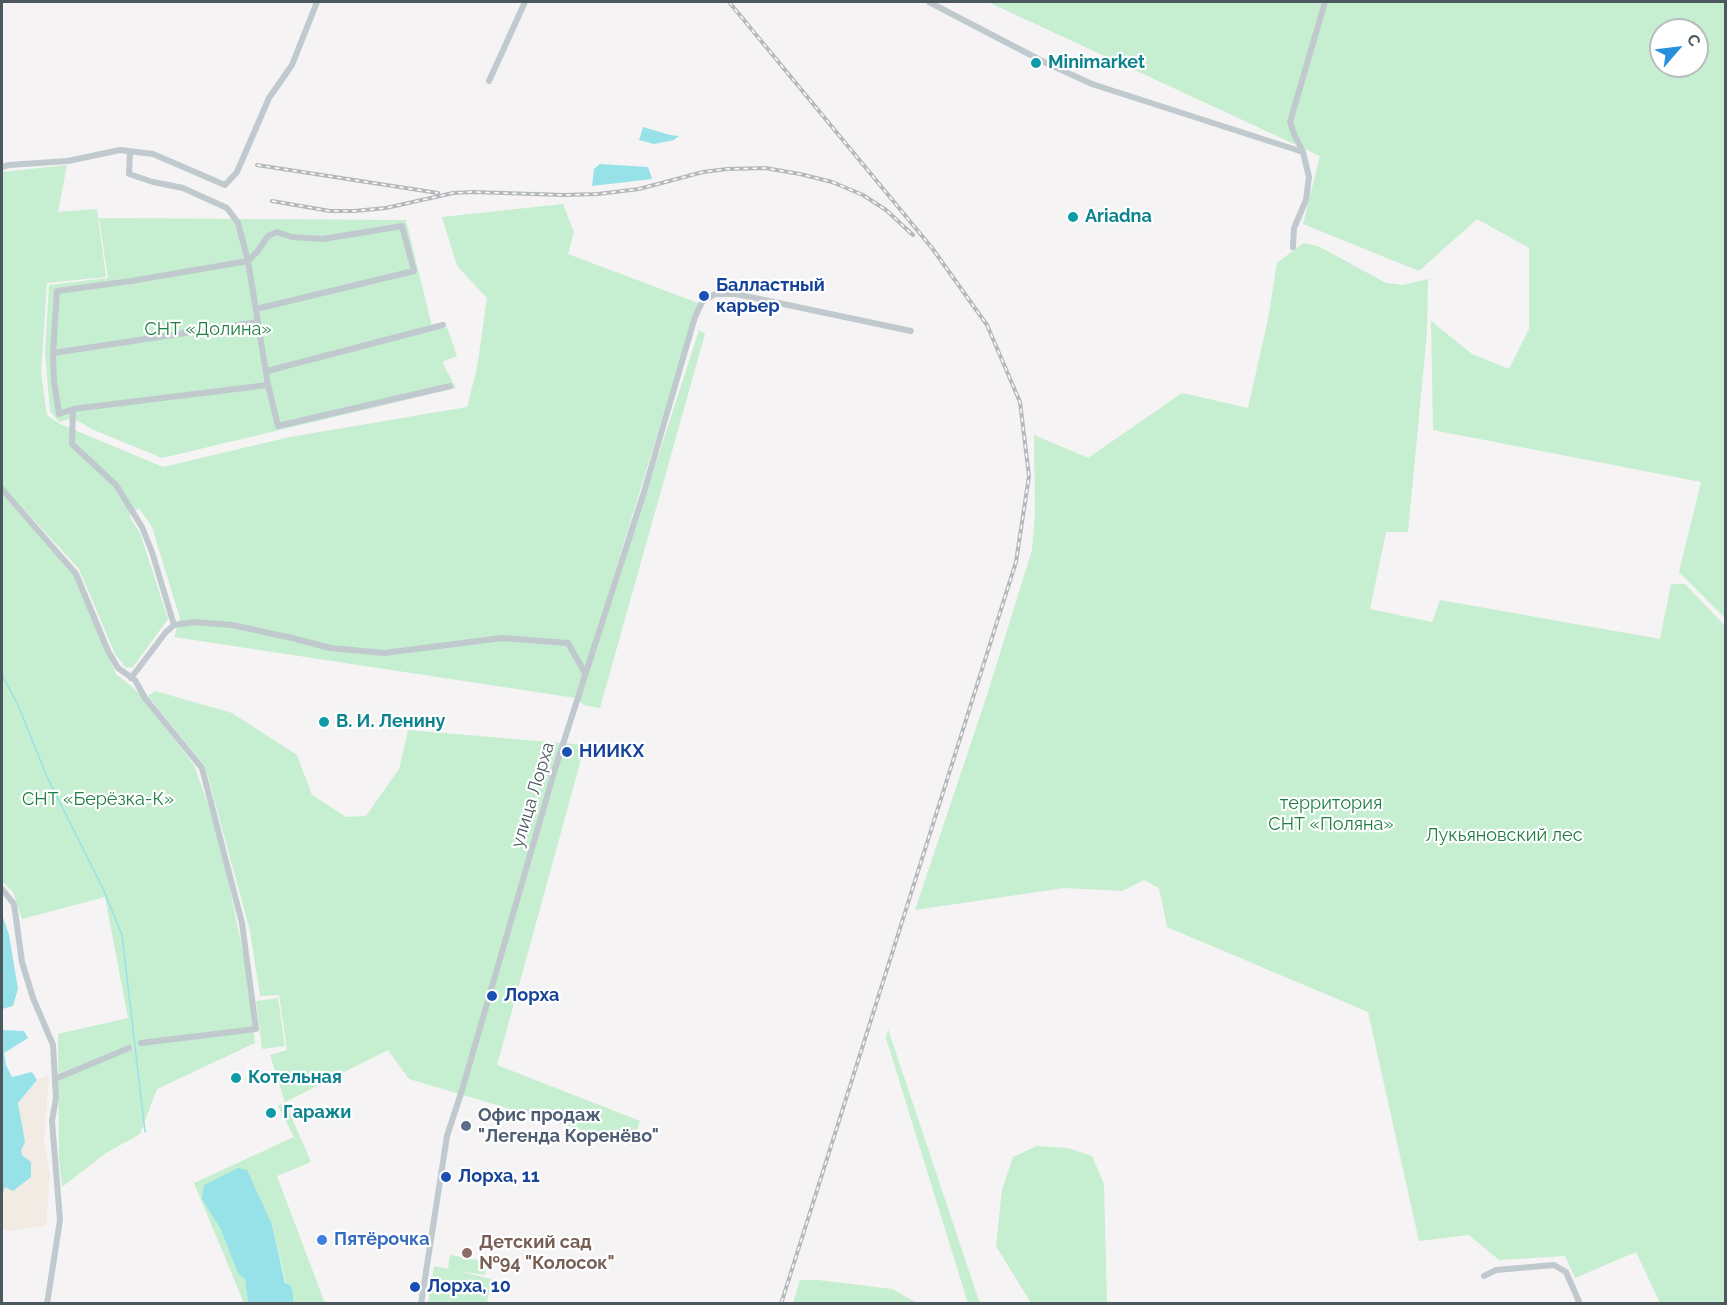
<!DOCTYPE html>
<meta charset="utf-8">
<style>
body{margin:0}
#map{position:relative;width:1727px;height:1305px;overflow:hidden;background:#f5f3f3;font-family:Raleway,sans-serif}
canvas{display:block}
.frame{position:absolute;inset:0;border:3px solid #4b595f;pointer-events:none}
.north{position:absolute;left:1649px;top:18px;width:60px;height:60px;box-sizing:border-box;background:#fff;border:2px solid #b7bdbf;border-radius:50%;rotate:62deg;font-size:16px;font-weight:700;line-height:24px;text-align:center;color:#4b595f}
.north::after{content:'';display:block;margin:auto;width:21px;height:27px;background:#288fda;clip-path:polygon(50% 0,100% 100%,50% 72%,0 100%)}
</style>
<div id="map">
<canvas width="1727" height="1305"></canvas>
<div class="frame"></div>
<div class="north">С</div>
</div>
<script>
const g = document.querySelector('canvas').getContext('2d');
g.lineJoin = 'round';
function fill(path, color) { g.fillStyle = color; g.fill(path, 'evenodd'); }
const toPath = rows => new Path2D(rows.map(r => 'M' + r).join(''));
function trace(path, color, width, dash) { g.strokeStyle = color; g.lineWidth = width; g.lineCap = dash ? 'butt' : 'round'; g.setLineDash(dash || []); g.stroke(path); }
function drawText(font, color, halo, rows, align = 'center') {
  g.font = font + ' Raleway,sans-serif'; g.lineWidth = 4.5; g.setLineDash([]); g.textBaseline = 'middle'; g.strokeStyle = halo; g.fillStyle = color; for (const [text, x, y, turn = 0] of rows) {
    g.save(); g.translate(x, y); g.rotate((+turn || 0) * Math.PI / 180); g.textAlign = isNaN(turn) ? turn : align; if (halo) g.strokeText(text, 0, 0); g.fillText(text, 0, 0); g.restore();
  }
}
fill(toPath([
 [988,2,1725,2,1725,618,1679,572,1701,482,1433,430,1431,321,1472,354,1509,369,1529,329,1529,248,1477,219,1419,271,1303,224,1320,156],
 [1661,30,1697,30,1697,66,1661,66],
 [67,165,58,212,97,209,106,277,47,283,41,373,47,415,58,423,163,467,290,437,467,407,477,368,487,298,457,266,442,217,563,204,574,232,568,254,698,303,576,698,174,637,180,618,152,527,139,508,129,516,140,533,168,619,133,667,126,668,115,654,79,569,2,485,2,172],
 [99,218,406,220,433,331,447,327,457,356,442,362,456,388,162,458,94,430,73,418,59,422,50,411,45,353,49,285,108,278],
 [1303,243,1318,246,1386,283,1403,285,1428,279,1427,332,1408,532,1386,532,1370,609,1432,622,1440,600,1660,639,1671,584,1685,584,1725,626,1725,1303,1660,1303,1636,1252,1575,1278,1565,1256,1499,1260,1469,1235,1419,1241,1368,1012,1167,927,1159,888,1144,880,1122,891,1064,888,915,910,987,695,1032,550,1035,514,1034,435,1088,458,1182,393,1248,408,1268,319,1277,263],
 [699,330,705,334,600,708,584,705,579,701],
 [2,493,74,576,116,674,137,691,194,765,213,819,227,874,247,973,255,1043,157,1089,140,1134,106,1153,62,1187,59,1158,58,1034,128,1018,105,897,22,919,13,892,2,881],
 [155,691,232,713,297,755,312,795,346,817,366,816,399,769,408,730,585,745,497,1065,640,1121,632,1145,409,1079,388,1050,285,1102,311,1162,277,1176,324,1301,327,1303,293,1303,293,1293,291,1285,286,1283,272,1225,203,1199,220,1228,238,1272,245,1278,248,1303,244,1303,194,1183,294,1137,278,1106,285,1102,270,1055,287,1050,279,995,260,996,250,931,205,766,148,696],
 [278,998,285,1046,262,1049,256,1001],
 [888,1029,977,1295,980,1303,968,1303,966,1297,886,1038],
 [1037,1146,1068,1148,1092,1156,1104,1184,1107,1303,1031,1303,996,1246,1002,1190,1013,1157],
 [450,1255,487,1262,485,1275,459,1271,491,1279,487,1303,428,1303,434,1266,448,1269],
 [800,1280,818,1280,892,1289,917,1303,793,1303]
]), '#c6eed0');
fill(toPath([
 [49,1075,44,1140,50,1175,46,1226,8,1231,2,1228,2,1196,5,1192,4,1188,22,1155,20,1150,25,1142,18,1103,37,1080]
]), '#f1ebe3');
fill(toPath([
 [643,127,670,135,679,136,674,140,654,144,639,140],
 [600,164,648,167,652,179,592,186,594,169],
 [2,914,9,935,18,989,13,1006,2,1009],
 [2,1027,3,1030,24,1031,28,1038,4,1053,6,1065,12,1077,32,1072,37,1080,18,1103,25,1142,21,1150,22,1155,31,1162,31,1177,13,1191,5,1187,2,1196],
 [238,1168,247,1170,272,1225,285,1283,291,1285,293,1293,293,1303,248,1303,245,1279,238,1273,220,1228,202,1199,204,1185]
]), '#96e2e8');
trace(toPath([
 [2,675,18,705,47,777,104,891,122,935,145,1132]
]), '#96e2e8', 1.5);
trace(toPath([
 [929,2,1046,63,1092,84,1303,152],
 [489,81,525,2],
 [130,151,129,174,153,182,183,188,227,208,238,223,248,261,257,252,268,236,277,232,292,237,323,239,402,226,414,271,256,309],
 [2,167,9,165,68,161,120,150,153,154,225,185,237,172,269,98,292,65,317,2],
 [1293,247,1294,228,1306,200,1309,177,1303,152,1294,134,1290,122,1325,2],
 [53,353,258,322],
 [267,371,443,325],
 [268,385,278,426,450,386],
 [73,409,268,385,248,261,131,281,57,291,53,353,54,381,59,414,73,409,72,444,116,485,142,527,152,552,174,625],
 [2,489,76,574,108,651,118,668,135,680,145,698,202,768,242,923,256,1029,141,1043],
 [131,678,166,632,174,625,194,622,232,625,292,638,330,648,384,653,502,638,568,643,585,673],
 [2,889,14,904,22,962,33,998,53,1045,56,1098,52,1121,60,1220,47,1304],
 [55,1079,129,1048],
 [1484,1276,1496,1270,1554,1265,1566,1272,1580,1304],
 [421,1304,447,1136,462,1090,555,769,644,492,695,317,702,302,715,294,736,294,911,331]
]), '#bfc9ce', 6);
const rail = toPath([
 [729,2,932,248,987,325,1020,402,1029,476,1016,562,781,1304],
 [257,165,438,193],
 [272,201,330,211,354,211,386,208,453,193,473,192,564,195,598,194,639,189,703,172,727,169,765,168,800,174,832,182,863,195,886,210,913,235]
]);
trace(rail, '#b5b9bc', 4);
trace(rail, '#fff', 1.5, [4.5]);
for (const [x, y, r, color] of [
 [1036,63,6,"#0f9aa8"],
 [1073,217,6,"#0f9aa8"],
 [704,296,6,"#1a4fb4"],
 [324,722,6,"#0f9aa8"],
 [567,752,6,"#1a4fb4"],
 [492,996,6,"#1a4fb4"],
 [236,1078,6,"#0f9aa8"],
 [271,1113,6,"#0f9aa8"],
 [466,1126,6,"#5c6f8a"],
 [446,1177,6,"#1a4fb4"],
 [322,1240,6,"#3f7fe0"],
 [467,1253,6,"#8d6e63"],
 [415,1287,6,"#1a4fb4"]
]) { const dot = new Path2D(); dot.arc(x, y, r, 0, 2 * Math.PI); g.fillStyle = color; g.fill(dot); trace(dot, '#fff', 2); }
drawText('bold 18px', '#0d838f', '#fff', [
 ["Minimarket",1048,63],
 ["Ariadna",1085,217],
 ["В. И. Ленину",336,722],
 ["Котельная",248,1078],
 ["Гаражи",283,1113]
], 'left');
drawText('bold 18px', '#164399', '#fff', [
 ["Балластный",716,286],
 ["карьер",716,307],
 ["НИИКХ",579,752],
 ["Лорха",504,996],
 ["Лорха, 11",458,1177],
 ["Лорха, 10",427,1287]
], 'left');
drawText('18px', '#1e7e41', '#fff', [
 ["СНТ «Долина»",208,330],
 ["СНТ «Берёзка-К»",98,800],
 ["территория",1331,804],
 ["СНТ «Поляна»",1331,825],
 ["Лукьяновский лес",1504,836]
]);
drawText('18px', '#4b595f', '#fff', [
 ["улица Лорха",533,795,-73]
]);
drawText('bold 18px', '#4e5e75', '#fff', [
 ["Офис продаж",478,1116],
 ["\"Легенда Коренёво\"",478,1137]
], 'left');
drawText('bold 18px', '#366cbe', '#fff', [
 ["Пятёрочка",334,1240]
], 'left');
drawText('bold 18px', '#785e54', '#fff', [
 ["Детский сад",479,1243],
 ["№94 \"Колосок\"",479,1264]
], 'left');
</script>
